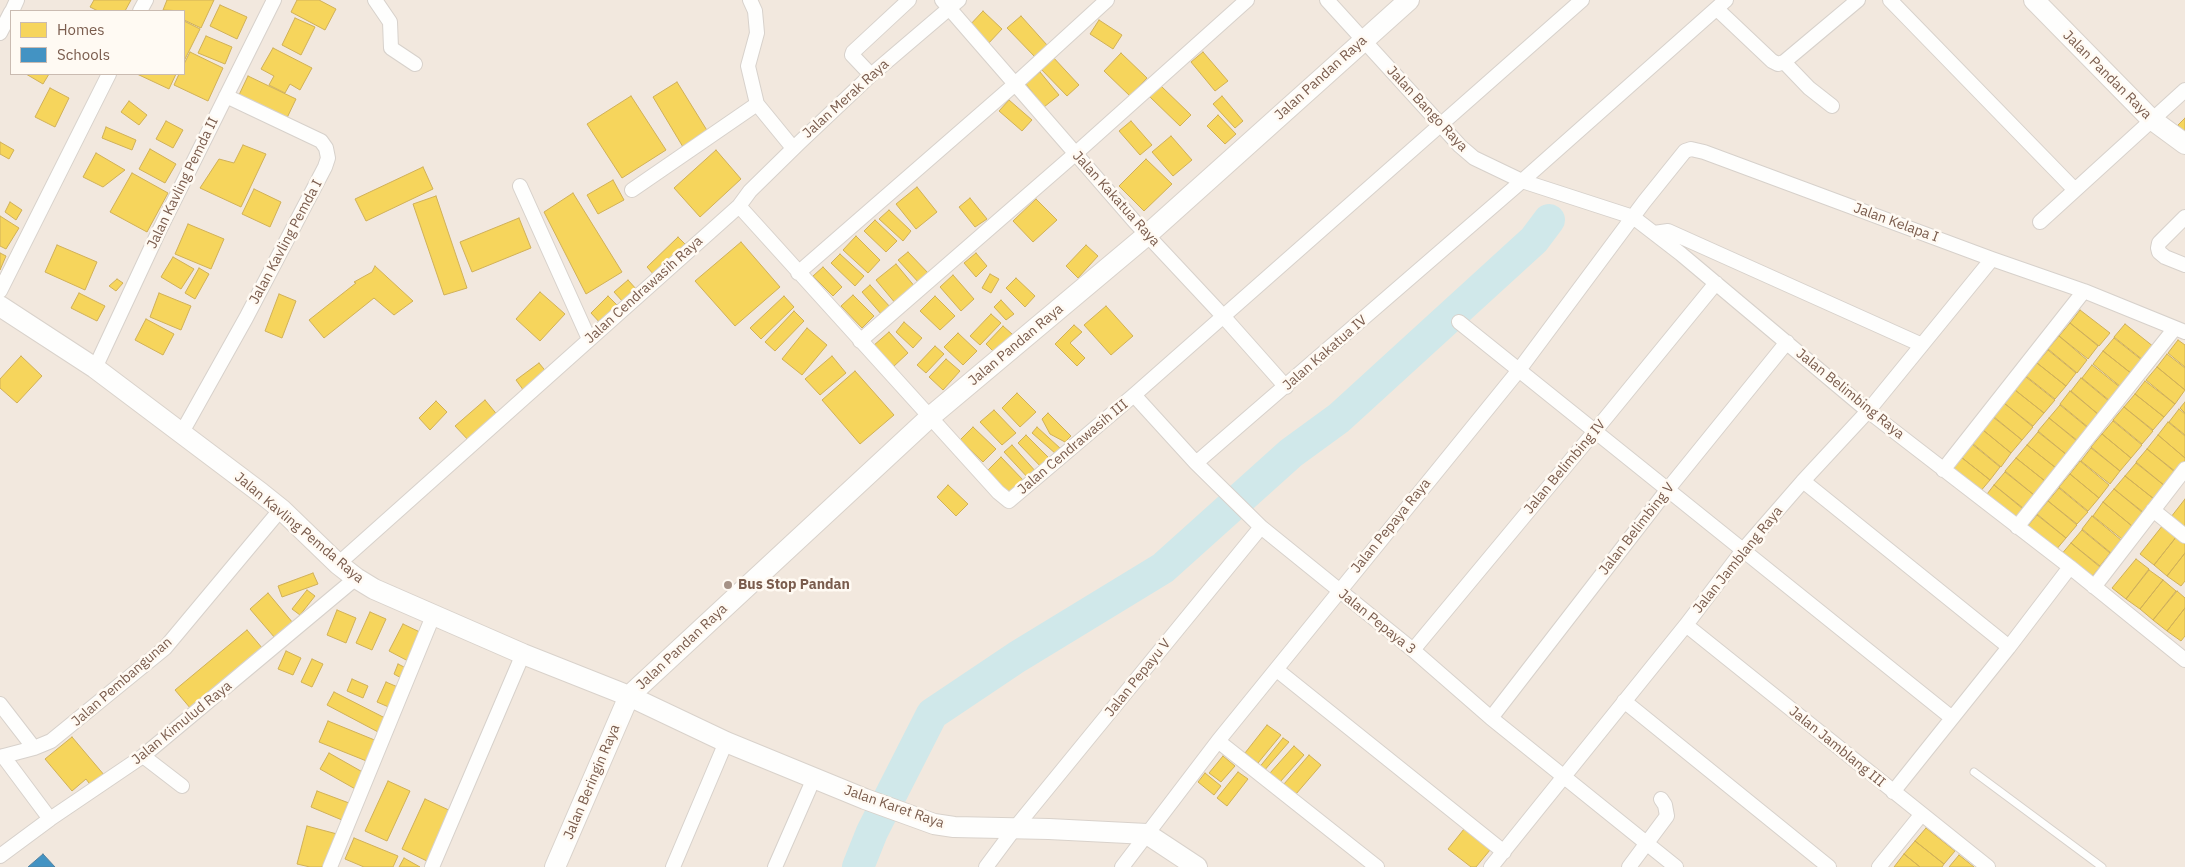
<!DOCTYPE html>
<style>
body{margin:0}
#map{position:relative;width:2185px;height:867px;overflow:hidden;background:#f9f5f0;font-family:"IBM Plex Sans",sans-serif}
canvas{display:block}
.legend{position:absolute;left:10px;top:10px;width:175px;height:65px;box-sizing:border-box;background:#fffaf3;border:1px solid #cabbb1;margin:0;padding:6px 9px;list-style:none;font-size:15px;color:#7a5c4d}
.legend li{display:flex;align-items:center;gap:10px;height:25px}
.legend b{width:25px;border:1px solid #cabbb1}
</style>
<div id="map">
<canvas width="2185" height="867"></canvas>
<ul class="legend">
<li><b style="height:14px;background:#f6d55c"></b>Homes</li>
<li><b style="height:14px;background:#4393c3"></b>Schools</li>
</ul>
</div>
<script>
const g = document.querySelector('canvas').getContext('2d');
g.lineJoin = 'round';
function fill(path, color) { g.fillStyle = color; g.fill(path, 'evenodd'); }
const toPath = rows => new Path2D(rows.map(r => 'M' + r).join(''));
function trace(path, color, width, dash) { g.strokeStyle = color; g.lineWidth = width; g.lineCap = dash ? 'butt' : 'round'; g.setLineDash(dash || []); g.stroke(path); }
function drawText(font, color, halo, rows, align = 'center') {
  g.font = font + ' "IBM Plex Sans",sans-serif'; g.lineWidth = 5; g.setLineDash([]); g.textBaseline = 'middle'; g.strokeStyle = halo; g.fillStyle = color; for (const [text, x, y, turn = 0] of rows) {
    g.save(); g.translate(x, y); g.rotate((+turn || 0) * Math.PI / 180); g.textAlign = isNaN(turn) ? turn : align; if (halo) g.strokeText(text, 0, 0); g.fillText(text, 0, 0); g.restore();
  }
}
fill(toPath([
 [0,0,2185,0,2185,867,0,867],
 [11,11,184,11,184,74,11,74]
]), '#f2e8de');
const homes = toPath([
 [94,0,131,0,125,11,98,11,90,7,94,0],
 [167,0,214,0,201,28,184,20,184,11,163,10,167,0],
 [297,0,319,0,336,9,325,30,291,12,297,0],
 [220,5,247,17,237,39,210,26,220,5],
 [983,11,1002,29,987,45,968,27,983,11],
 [1021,16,1047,45,1035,57,1007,28,1021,16],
 [295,18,315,27,301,55,282,45,295,18],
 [1099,20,1122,35,1113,49,1090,34,1099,20],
 [184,21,200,29,184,61,184,21],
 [206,36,232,47,225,64,198,53,206,36],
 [273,48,312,68,300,90,290,84,285,93,269,85,274,76,261,69,273,48],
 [190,52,223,68,208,101,174,85,179,74,184,74,184,64,190,52],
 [1203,52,1228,81,1215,91,1191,62,1203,52],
 [1121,53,1147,78,1130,96,1104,71,1121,53],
 [1052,56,1079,85,1067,96,1040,68,1052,56],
 [1040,72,1059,95,1044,107,1025,83,1040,72],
 [26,74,49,74,43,84,26,74],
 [137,74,176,74,169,89,137,74],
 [248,76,296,99,286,120,238,97,248,76],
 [677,82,708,132,683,147,653,97,677,82],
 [1161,86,1191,115,1180,126,1150,97,1161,86],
 [50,88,69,98,55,127,35,117,50,88],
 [631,96,666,150,622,178,587,124,631,96],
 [1222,96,1243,121,1235,128,1213,104,1222,96],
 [1009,100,1032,120,1022,131,999,111,1009,100],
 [129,101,147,115,139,125,121,112,129,101],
 [1218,115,1236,134,1225,144,1207,126,1218,115],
 [2185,118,2185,133,2178,125,2185,118],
 [166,121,183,130,173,148,156,139,166,121],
 [1131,121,1152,145,1140,155,1119,131,1131,121],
 [106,127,136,140,132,150,102,138,106,127],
 [1171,136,1192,160,1173,176,1152,152,1171,136],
 [0,142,14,150,9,159,0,154,0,142],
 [243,145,266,154,241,207,200,188,219,159,234,163,243,145],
 [150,149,176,164,165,183,139,169,150,149],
 [716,150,741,179,700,217,674,188,716,150],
 [96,153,125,170,103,187,83,177,96,153],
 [1146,159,1172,184,1144,211,1119,186,1146,159],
 [423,167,433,189,366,221,355,199,423,167],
 [132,173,168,193,147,232,110,212,132,173],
 [613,180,624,200,598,214,587,195,613,180],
 [917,187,937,212,916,229,896,204,917,187],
 [254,189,281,202,270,227,242,214,254,189],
 [573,193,622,272,586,294,544,212,573,193],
 [436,196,467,288,444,295,413,204,436,196],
 [970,198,987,219,975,227,959,207,970,198],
 [1036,199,1057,220,1033,242,1013,221,1036,199],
 [10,202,22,210,16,220,5,212,10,202],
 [889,210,911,231,903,241,879,219,889,210],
 [0,216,19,228,6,249,0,246,0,216],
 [519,218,531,248,472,272,460,242,519,218],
 [875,220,897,241,886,252,864,231,875,220],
 [188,224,224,239,211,269,175,254,188,224],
 [856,236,880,260,868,273,843,250,856,236],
 [678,237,687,246,655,276,647,267,678,237],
 [741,242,780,287,735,326,695,281,741,242],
 [57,245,97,262,85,290,45,272,57,245],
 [1086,245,1098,256,1078,278,1066,266,1086,245],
 [908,252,930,275,920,284,898,260,908,252],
 [0,253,6,256,0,270,0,253],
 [976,253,987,266,976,277,964,263,976,253],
 [840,254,864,276,855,286,831,263,840,254],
 [173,257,194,269,181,289,161,277,173,257],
 [896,264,916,288,896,304,876,280,896,264],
 [375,266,413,301,394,315,374,298,324,338,309,320,356,283,354,282,372,272,375,266],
 [823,267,842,287,833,296,813,276,823,267],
 [199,268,209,274,195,299,185,293,199,268],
 [990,274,999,279,991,293,982,288,990,274],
 [953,275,974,299,961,311,940,287,953,275],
 [1016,278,1035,296,1025,307,1006,288,1016,278],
 [117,279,123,283,116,291,109,286,117,279],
 [628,280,637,290,623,302,614,292,628,280],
 [870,285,891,308,882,315,862,292,870,285],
 [540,292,565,314,540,341,516,319,540,292],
 [79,293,105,306,97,321,71,308,79,293],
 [159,293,191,306,181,330,150,317,159,293],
 [279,294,296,301,282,338,265,331,279,294],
 [853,295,874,316,862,328,841,306,853,295],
 [608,296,619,307,602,325,591,313,608,296],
 [784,296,794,307,761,339,750,328,784,296],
 [935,296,955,316,940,330,920,311,935,296],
 [1001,300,1014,314,1006,320,994,307,1001,300],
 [1106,306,1133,336,1111,355,1084,325,1106,306],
 [2080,310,2110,333,2099,346,2070,323,2080,310],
 [794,311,804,321,775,351,765,342,794,311],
 [991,314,1001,323,980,345,970,336,991,314],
 [146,319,174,334,163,355,135,340,146,319],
 [904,322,922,338,913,348,896,332,904,322],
 [2070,323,2098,346,2088,359,2059,336,2070,323],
 [2125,324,2154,347,2143,360,2114,337,2125,324],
 [1074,325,1082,332,1070,343,1085,358,1077,366,1055,344,1074,325],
 [1003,326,1012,334,995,353,986,344,1003,326],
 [807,328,827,345,802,375,782,359,807,328],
 [889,332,908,353,893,367,873,346,889,332],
 [958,333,977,351,963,365,944,347,958,333],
 [2059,336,2087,360,2077,373,2048,349,2059,336],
 [2114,338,2143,361,2132,374,2103,351,2114,338],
 [2178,340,2185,345,2185,367,2168,353,2178,340],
 [935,346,944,354,926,373,917,365,935,346],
 [2048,350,2076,373,2066,386,2037,363,2048,350],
 [2103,351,2132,374,2121,387,2093,364,2103,351],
 [2167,354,2185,368,2185,390,2157,367,2167,354],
 [21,356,42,376,17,403,0,388,0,379,21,356],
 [832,356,846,373,820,395,805,379,832,356],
 [946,359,960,371,943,390,929,377,946,359],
 [539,363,548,374,524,391,516,380,539,363],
 [2037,363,2066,386,2055,399,2026,376,2037,363],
 [2092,365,2121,388,2110,401,2082,378,2092,365],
 [2157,367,2185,390,2175,404,2146,380,2157,367],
 [855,371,894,415,860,444,822,400,855,371],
 [2026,377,2055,400,2044,413,2015,390,2026,377],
 [2081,378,2110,402,2099,415,2071,391,2081,378],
 [2145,381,2175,404,2164,417,2135,394,2145,381],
 [2015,390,2044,413,2033,426,2004,403,2015,390],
 [2070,391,2099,415,2089,428,2060,404,2070,391],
 [1017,393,1036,412,1020,427,1002,408,1017,393],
 [2135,394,2164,417,2153,430,2124,407,2135,394],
 [485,400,499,417,470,442,455,426,485,400],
 [436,401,447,412,430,430,419,418,436,401],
 [2185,402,2185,413,2180,408,2185,402],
 [2004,403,2033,427,2022,440,1993,416,2004,403],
 [2060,405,2088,428,2078,441,2049,418,2060,405],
 [2124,407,2153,431,2142,444,2113,420,2124,407],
 [2179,409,2185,414,2185,435,2169,422,2179,409],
 [994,410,1016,433,1002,445,980,422,994,410],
 [1048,413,1071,436,1065,442,1050,434,1042,419,1048,413],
 [1993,417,2022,440,2011,453,1983,430,1993,417],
 [2049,418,2078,442,2067,455,2038,431,2049,418],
 [2113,421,2142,445,2131,458,2102,434,2113,421],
 [2168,422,2185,436,2185,458,2158,435,2168,422],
 [973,427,996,449,983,462,960,440,973,427],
 [1037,427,1061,449,1056,454,1032,433,1037,427],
 [1983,430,2011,453,2001,467,1972,443,1983,430],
 [2038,432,2067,455,2056,468,2027,445,2038,432],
 [2102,434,2131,458,2120,471,2091,447,2102,434],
 [1026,435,1053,462,1044,470,1018,443,1026,435],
 [2158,435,2185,458,2185,461,2176,472,2147,449,2158,435],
 [1972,444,2000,467,1990,480,1961,457,1972,444],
 [1012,445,1037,473,1030,480,1004,452,1012,445],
 [2027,445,2056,468,2045,481,2016,458,2027,445],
 [2091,448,2120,471,2110,484,2081,461,2091,448],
 [2147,449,2176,473,2165,486,2136,462,2147,449],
 [1001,457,1024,481,1010,495,987,471,1001,457],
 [1961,457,1990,480,1979,493,1950,470,1961,457],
 [2016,458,2045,481,2034,495,2005,471,2016,458],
 [2080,461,2109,485,2099,498,2070,474,2080,461],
 [2136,463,2165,486,2154,499,2125,476,2136,463],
 [2005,472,2034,495,2023,508,1994,485,2005,472],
 [2070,474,2099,498,2088,511,2059,487,2070,474],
 [2125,476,2154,499,2143,512,2114,489,2125,476],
 [948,485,968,504,956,516,937,497,948,485],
 [1994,485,2023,509,2013,522,1984,498,1994,485],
 [2059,488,2088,512,2077,524,2048,501,2059,488],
 [2114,489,2143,513,2132,526,2103,502,2114,489],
 [2185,499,2185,527,2184,528,2171,517,2185,499],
 [2048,501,2077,525,2066,538,2037,514,2048,501],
 [2103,502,2132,526,2122,539,2093,516,2103,502],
 [2037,515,2066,538,2055,551,2026,528,2037,515],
 [2092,516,2121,540,2111,553,2082,529,2092,516],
 [2163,525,2177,536,2154,565,2140,554,2163,525],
 [2082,530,2110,553,2100,566,2071,543,2082,530],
 [2177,536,2185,542,2185,553,2167,576,2154,565,2177,536],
 [2071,543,2100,567,2089,580,2060,556,2071,543],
 [2185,553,2185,581,2181,586,2167,576,2185,553],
 [2136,559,2149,569,2126,599,2112,588,2136,559],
 [2149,570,2163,580,2140,609,2126,599,2149,570],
 [313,573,318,584,282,597,278,586,313,573],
 [2163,580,2176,591,2153,620,2140,609,2163,580],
 [307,590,315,596,300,615,292,609,307,590],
 [2177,591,2185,598,2185,608,2167,631,2153,620,2177,591],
 [268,593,293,623,275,638,250,609,268,593],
 [2185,608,2185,636,2181,641,2167,631,2185,608],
 [337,610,356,618,346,643,327,635,337,610],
 [370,612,386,619,372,650,356,643,370,612],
 [403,624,424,634,410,662,389,651,403,624],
 [247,630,263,649,191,709,175,690,247,630],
 [286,651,301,658,293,675,278,669,286,651],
 [312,659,323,664,312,687,301,682,312,659],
 [398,664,408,669,403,679,394,674,398,664],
 [352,679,368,686,363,698,347,691,352,679],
 [386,682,400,688,391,708,377,702,386,682],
 [334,692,387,719,380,733,327,705,334,692],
 [328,721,377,741,369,762,319,742,328,721],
 [1267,725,1281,735,1258,763,1245,753,1267,725],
 [72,737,105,776,92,787,86,779,72,791,45,759,72,737],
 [1283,738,1289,742,1263,772,1258,769,1283,738],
 [1294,746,1304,755,1280,782,1270,773,1294,746],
 [329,753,366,774,357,790,320,769,329,753],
 [1309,755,1321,765,1296,794,1284,784,1309,755],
 [1223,756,1235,766,1221,782,1209,773,1223,756],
 [1238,772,1248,779,1227,806,1217,798,1238,772],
 [1205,773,1221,786,1214,795,1198,782,1205,773],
 [388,781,410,791,387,841,365,831,388,781],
 [317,791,349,803,342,820,311,807,317,791],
 [425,799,453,812,429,862,402,849,425,799],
 [307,826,337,834,328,867,310,867,297,864,307,826],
 [1926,828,1955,851,1944,864,1915,841,1926,828],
 [1464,829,1490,850,1476,867,1471,867,1448,849,1464,829],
 [354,838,398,856,393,867,364,867,345,859,354,838],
 [1915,841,1944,864,1942,867,1920,867,1904,854,1915,841],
 [1904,854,1920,867,1894,867,1904,854],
 [1959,855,1974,867,1949,867,1959,855],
 [404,858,420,867,399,867,404,858]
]);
fill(homes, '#f6d55c');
trace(homes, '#d1b158', 1);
const schools = toPath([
 [43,854,55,867,28,867,43,854]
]);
fill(schools, '#4393c3');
trace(schools, '#5482a0', 1);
trace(toPath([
 [858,867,872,832,932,714,1017,657,1163,568,1291,453,1339,418,1534,240,1549,220]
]), '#d0e8ea', 32);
const lane = toPath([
 [1974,772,2102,867]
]);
const street = toPath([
 [375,0,390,22,391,48,415,64],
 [750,0,755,11,757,33,748,66,757,104],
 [942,0,1135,222,1223,316,1286,387],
 [1327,0,1460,146,1474,158,1522,181,1633,217,1681,254,1868,411,2070,567,2185,660],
 [1890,0,2075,190],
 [1717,9,1772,61,1778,64,1784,62,1858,0],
 [12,11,17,0],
 [140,11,146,0],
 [0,33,11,12],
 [1784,62,1809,88,1832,106],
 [871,75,852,55,853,52,909,0],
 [520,186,589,339],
 [632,190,757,104,793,148],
 [739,206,998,492,1009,501,1134,395,1582,0],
 [2185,217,2159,243,2158,248,2159,252,2165,257,2185,265],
 [2040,222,2185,90],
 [1654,233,1668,231,1922,345],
 [798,273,1014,85,1107,0],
 [0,291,109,74],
 [1459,322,1952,718],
 [860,341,1075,154,1247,0],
 [95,368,159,231,274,0],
 [1134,395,1196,463,1522,181,1726,0],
 [181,434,246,318,325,167,328,158,326,148,321,141,226,96],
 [1196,463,1261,527,1413,650,1491,718,1676,867],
 [1943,470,2084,291],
 [1803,481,2009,647],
 [2153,510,2185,536],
 [2017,527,2175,328],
 [338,564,739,206,750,191,799,143,871,75,959,0],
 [2094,587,2185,469],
 [1686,625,1988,867],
 [1413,650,1595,431,1716,283],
 [1277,670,1504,852],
 [1624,701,1829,867],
 [0,704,34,748],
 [1491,718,1668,489,1787,342],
 [1218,741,1377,867],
 [3,756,50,819],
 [143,756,182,786],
 [0,757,34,748,51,741,165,648,281,509],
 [1893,792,2009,647,2070,567],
 [0,856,50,819,143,756,356,578],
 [330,867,433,616],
 [432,867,523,654],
 [673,867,726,742],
 [775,867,814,778],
 [986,867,1015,828,1261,527],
 [1122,867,1218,741,1519,370,1644,202,1685,151,1691,149,1704,152,1992,259,2084,291,2185,332],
 [1491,867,1686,625,1743,550,1803,481,1868,411,1992,259],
 [1629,867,1667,816,1665,805,1661,799],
 [1879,867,1921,815]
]);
const secondary = toPath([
 [2034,0,2151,119,2185,144],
 [0,306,95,368,261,493,281,509,338,564,356,578,374,589,523,654,629,696,726,742,865,799,934,824,954,827,1049,829,1147,834,1197,867],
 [555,867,629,696,930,417,1147,235,1409,0]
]);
trace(lane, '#d7d1cb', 9);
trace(street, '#d7d1cb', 16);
trace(secondary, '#d9d2cb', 22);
trace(lane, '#fefefd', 7);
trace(street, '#fefefd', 14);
trace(secondary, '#fefefd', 20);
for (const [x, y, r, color] of [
 [728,585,5,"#a69286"]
]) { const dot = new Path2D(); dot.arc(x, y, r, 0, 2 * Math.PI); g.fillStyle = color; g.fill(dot); trace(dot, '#fffaf3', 2); }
drawText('14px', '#7a5c4d', '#fffaf3', [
 ["Jalan Pandan Raya",2107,75,45],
 ["Jalan Pandan Raya",1321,78,-42],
 ["Jalan Merak Raya",846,99,-42],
 ["Jalan Bango Raya",1427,109,47],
 ["Jalan Kavling Pemda II",183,183,-64],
 ["Jalan Kakatua Raya",1116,199,48],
 ["Jalan Kelapa I",1896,223,20],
 ["Jalan Kavling Pemda I",286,242,-62],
 ["Jalan Cendrawasih Raya",644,290,-42],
 ["Jalan Pandan Raya",1016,345,-40],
 ["Jalan Kakatua IV",1325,353,-41],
 ["Jalan Belimbing Raya",1850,394,39],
 ["Jalan Cendrawasih III",1073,447,-40],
 ["Jalan Belimbing IV",1565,467,-50],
 ["Jalan Pepaya Raya",1391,526,-51],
 ["Jalan Kavling Pemda Raya",299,528,40],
 ["Jalan Belimbing V",1637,529,-52],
 ["Jalan Jamblang Raya",1738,560,-51],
 ["Jalan Pepaya 3",1377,622,39],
 ["Jalan Pandan Raya",682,647,-43],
 ["Jalan Pepayu V",1138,678,-51],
 ["Jalan Pembangunan",122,682,-41],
 ["Jalan Kimulud Raya",182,723,-39],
 ["Jalan Jamblang III",1837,747,39],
 ["Jalan Beringin Raya",592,782,-67],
 ["Jalan Karet Raya",894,807,19]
]);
drawText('bold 14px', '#7a5c4d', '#fffaf3', [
 ["Bus Stop Pandan",738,585]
], 'left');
</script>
